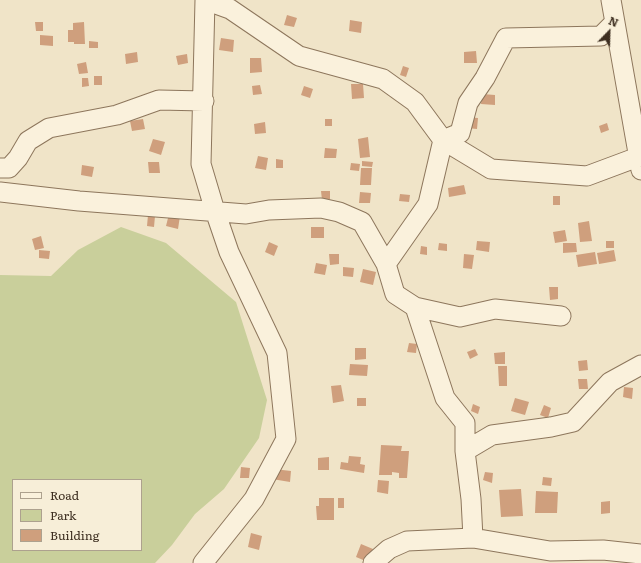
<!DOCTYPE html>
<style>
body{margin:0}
#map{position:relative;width:641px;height:563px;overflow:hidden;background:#f0e4c8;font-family:Literata,serif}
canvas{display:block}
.legend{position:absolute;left:12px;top:479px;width:130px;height:72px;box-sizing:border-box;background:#f7eed8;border:1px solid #ada18e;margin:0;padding:5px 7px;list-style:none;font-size:12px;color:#3d2e20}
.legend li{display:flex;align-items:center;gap:8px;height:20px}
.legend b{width:20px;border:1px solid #ada18e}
.north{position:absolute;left:589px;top:12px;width:40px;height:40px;-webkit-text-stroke:3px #f7eed8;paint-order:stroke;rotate:23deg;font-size:11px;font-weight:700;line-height:16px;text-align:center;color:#3d2e20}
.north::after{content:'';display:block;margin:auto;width:14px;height:18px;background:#3d2e20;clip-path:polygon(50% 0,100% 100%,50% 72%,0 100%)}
</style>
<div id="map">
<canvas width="641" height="563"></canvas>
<ul class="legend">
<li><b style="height:5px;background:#faf1dc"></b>Road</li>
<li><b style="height:11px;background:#c9cf9b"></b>Park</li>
<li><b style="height:11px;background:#cf9f7d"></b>Building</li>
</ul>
<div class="north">N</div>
</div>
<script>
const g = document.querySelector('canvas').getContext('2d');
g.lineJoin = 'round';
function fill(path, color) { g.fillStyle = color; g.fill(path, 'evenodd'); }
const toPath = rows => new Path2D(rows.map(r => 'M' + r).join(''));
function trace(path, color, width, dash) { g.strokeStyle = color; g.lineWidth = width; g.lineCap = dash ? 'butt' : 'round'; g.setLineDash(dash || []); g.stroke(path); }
fill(toPath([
 [121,227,166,243,236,302,267,400,259,438,224,489,195,514,172,545,155,563,0,563,0,275,51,276,78,250],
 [13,480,141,480,141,550,13,550]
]), '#c9cf9b');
fill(toPath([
 [287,15,297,18,294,27,284,25],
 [350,20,362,22,361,33,349,31],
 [35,22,43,22,43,31,36,31],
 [84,22,85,44,74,44,74,42,68,42,68,30,73,30,73,23],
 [40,35,53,36,53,46,40,45],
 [221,38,234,40,233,52,219,50],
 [89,41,98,42,98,48,89,48],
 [476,51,477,63,464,63,464,52],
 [137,52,138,62,126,64,125,54],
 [187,54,188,63,178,65,176,56],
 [250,58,261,58,262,72,250,73],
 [86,62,88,73,79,74,77,64],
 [403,66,409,68,406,77,400,75],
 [94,76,102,76,102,85,94,85],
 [82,78,88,78,89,86,82,87],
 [351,84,363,84,364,98,352,99],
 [260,85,262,94,253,95,252,86],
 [304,86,313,89,310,98,301,95],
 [482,94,495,95,495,105,481,104],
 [467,117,478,118,477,129,466,128],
 [143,119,145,129,132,131,130,121],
 [325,119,332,119,332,126,325,126],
 [265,122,266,133,255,134,254,124],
 [607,123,609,130,601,133,599,126],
 [368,137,370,157,360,158,358,139],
 [153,139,165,142,161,155,149,151],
 [325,148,337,149,336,158,324,158],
 [258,156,268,158,266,170,255,168],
 [276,159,283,160,283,168,276,168],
 [362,161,373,162,372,167,362,166],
 [148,162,159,162,160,173,149,173],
 [351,163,360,164,359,171,350,170],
 [82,165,94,167,92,177,81,175],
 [361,168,372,168,371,185,360,185],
 [464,185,466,194,449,197,448,188],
 [321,191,330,191,330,199,322,200],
 [360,192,371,193,370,203,359,203],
 [400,194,410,195,409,202,399,201],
 [553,196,560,196,560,205,553,205],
 [169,214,180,216,178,229,166,226],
 [148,215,155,216,154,227,147,226],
 [589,221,592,241,580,242,578,223],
 [311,227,324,227,324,238,311,238],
 [565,230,567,241,555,243,553,232],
 [41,236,44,248,35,250,32,239],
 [477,241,490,242,489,252,476,250],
 [606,241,614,241,614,248,606,248],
 [269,242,278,246,274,256,265,252],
 [439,243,447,244,447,251,438,250],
 [563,243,576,243,577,252,563,253],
 [421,246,427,247,427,255,420,254],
 [39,250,50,251,49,259,39,258],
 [614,250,616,261,599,264,597,253],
 [595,252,597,264,578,267,576,255],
 [329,254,339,254,339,264,330,265],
 [464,254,474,255,472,269,463,268],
 [316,263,327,265,325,275,314,273],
 [343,267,354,268,353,277,343,276],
 [363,269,376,272,373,285,360,282],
 [549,287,558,287,558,299,550,300],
 [409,343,417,344,416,353,407,352],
 [355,348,366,348,366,359,355,360],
 [475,349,478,355,470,359,467,352],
 [505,352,505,364,495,364,494,353],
 [587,360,588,370,579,371,578,361],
 [350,364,368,365,367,376,349,375],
 [498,366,507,366,507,386,499,386],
 [578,379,587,379,588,389,579,389],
 [341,385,344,401,333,403,331,386],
 [624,387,633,388,632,399,623,397],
 [357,398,366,398,366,406,357,406],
 [515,398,529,402,525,415,511,411],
 [473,404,480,407,478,414,471,411],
 [544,405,551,408,548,418,540,415],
 [381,445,402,446,401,451,409,451,407,478,399,478,399,473,392,472,392,475,379,475],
 [349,456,361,457,360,464,365,465,364,473,340,469,341,462,348,463],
 [329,457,329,470,318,470,318,458],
 [241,467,250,468,249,478,240,478],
 [274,469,291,471,290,482,272,479],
 [485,472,493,473,492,483,483,480],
 [543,477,552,478,551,486,542,485],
 [378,480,389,481,388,494,377,492],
 [521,489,523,516,501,517,499,490],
 [536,491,558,492,557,513,535,513],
 [319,498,334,498,334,520,317,520,316,506,319,506],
 [338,498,344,498,344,508,338,508],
 [610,501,610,513,601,514,601,502],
 [251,533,262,536,259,550,248,547],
 [361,544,373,549,368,562,356,557]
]), '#cf9f7d');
const minor = toPath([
 [611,0,641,170],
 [0,168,9,168,18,158,28,141,49,128,117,115,159,100,204,101],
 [0,192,79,201,246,214,269,210,321,208,339,212,362,222,386,264,395,294,415,307,460,317,495,309,561,316],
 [386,264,428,204,443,140,460,133,468,103,485,78,506,38,601,36,615,22],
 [415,307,445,398,465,423,465,451],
 [641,365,610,382,573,422,551,427,492,435,465,451,471,499,473,538,550,551,603,550,641,554],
 [203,563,254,499,286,439,277,353,229,252,215,211,201,164,205,0,230,9,299,56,383,79,415,102,443,140,491,169,587,176,638,157],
 [373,563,389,549,407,541,473,538]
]);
trace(minor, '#8d765c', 21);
trace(minor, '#faf1dc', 19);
</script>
